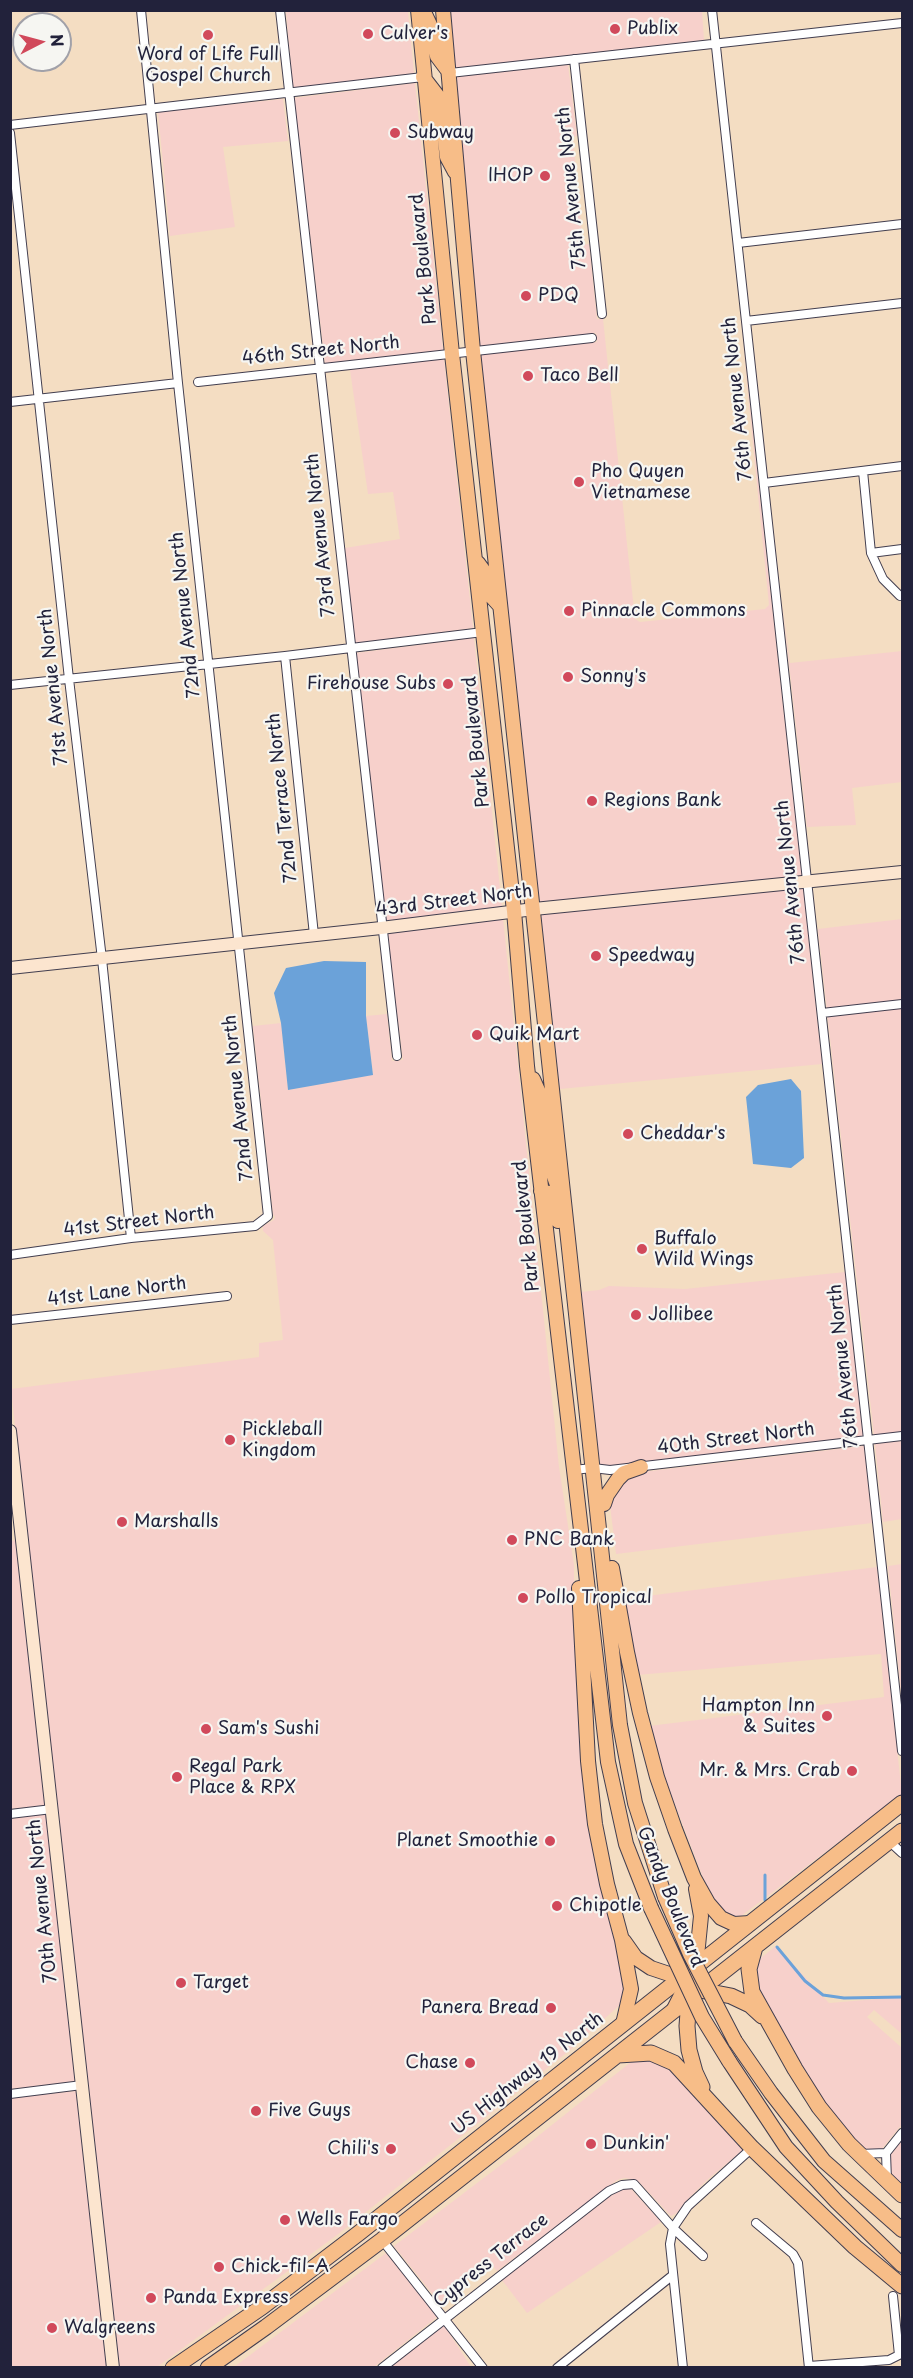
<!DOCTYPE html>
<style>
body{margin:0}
#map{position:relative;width:913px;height:2378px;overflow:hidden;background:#f4ddc2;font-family:"Playpen Sans",sans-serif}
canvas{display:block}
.frame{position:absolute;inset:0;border:12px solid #22223b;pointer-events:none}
.north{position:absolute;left:12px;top:12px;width:60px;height:60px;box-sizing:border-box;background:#f6f6f2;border:2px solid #a1a1a9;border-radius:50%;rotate:84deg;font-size:16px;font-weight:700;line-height:24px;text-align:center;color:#22223b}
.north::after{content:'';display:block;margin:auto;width:21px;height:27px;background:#d1495b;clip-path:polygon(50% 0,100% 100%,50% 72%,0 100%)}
</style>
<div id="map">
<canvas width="913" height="2378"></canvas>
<div class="frame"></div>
<div class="north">N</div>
</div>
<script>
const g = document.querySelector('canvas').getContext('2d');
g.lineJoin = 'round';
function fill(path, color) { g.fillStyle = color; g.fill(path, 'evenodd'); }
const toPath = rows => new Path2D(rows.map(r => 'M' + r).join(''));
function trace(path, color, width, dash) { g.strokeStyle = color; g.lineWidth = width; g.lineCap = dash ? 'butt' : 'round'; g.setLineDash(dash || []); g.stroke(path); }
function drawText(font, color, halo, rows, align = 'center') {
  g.font = font + ' "Playpen Sans",sans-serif'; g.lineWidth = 4.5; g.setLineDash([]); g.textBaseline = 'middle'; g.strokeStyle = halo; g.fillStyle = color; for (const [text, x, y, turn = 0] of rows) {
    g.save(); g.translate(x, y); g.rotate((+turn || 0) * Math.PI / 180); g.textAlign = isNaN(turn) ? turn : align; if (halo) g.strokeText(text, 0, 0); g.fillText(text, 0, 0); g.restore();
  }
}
fill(toPath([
 [286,11,408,11,414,73,293,88],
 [449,11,702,11,704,40,455,68],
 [568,65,577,136,573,137,583,245,589,244,597,319,603,319,635,619,640,622,765,609,769,605,742,334,802,878,540,904,479,355,597,342,596,333,478,346,456,77],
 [415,83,443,350,325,363,294,98],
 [283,99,288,141,223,147,235,227,170,236,158,112],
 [444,359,473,628,355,643,345,548,400,539,393,492,368,494,350,370],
 [782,600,790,663,902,651,902,782,852,788,856,825,807,827],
 [474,638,502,908,386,923,356,653],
 [803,887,822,1064,560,1089,541,913],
 [503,918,559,1467,574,1565,574,1602,615,1934,625,1989,623,2002,570,2050,337,2235,157,2367,118,2367,11,1389,259,1357,259,1343,283,1340,273,1240,263,1231,263,1226,274,1220,275,1217,273,1214,253,1026,281,1023,288,1090,373,1074,366,1016,387,1014,392,1061,403,1060,387,932],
 [902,919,902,1432,874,1435,818,929],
 [845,1272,863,1436,610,1466,600,1464,581,1292,599,1290,609,1286,685,1289],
 [902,1441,902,1519,883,1522,875,1444],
 [864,1446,872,1523,616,1554,610,1505,612,1496,627,1477,642,1472],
 [17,1540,46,1805,11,1809,10,1541],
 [902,1564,902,1701,888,1566],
 [877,1567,902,1794,741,1916,731,1917,721,1910,704,1880,659,1763,649,1726,884,1697,881,1654,637,1675,623,1599],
 [47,1814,76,2081,11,2089,10,1819],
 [776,1946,829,2003,902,1997,902,2034,874,2010,867,2017,902,2048,902,2124,872,2161,823,2104,757,1990,755,1980,757,1961],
 [636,2058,653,2059,675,2074,743,2150,707,2180,684,2203,677,2213,671,2216,638,2181,625,2178,617,2180,497,2271,489,2262,439,2302,394,2246,518,2152],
 [77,2091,108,2367,11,2367,10,2098],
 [902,2140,902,2190,880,2169],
 [624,2189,631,2189,661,2222,527,2313,502,2280,612,2195],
 [386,2253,437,2317,374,2367,234,2367],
 [444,2325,471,2367,390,2367]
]), '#f7d0cb');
fill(toPath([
 [324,961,366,962,366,1016,373,1075,288,1090,281,1023,274,993,286,968],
 [791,1079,801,1091,804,1158,791,1168,753,1164,746,1097,758,1085]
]), '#6ba2d9');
trace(toPath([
 [765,1900,765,1875],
 [777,1947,805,1981,823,1995,844,1998,902,1997]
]), '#6ba2d9', 3);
const street = toPath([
 [280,10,397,1056],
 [712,10,902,1751],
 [574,59,602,314],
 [450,73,902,23],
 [10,125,423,77],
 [10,133,69,679,102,959,131,1238],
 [738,243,902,224],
 [746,321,902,303],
 [198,382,592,338],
 [10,402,178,383],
 [863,471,871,553,883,579,900,596],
 [764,483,902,466],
 [871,553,902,549],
 [285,656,314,935],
 [10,685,285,656,483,632],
 [822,1013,902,1004],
 [10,1255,131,1238,255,1226,268,1216,178,383,141,10],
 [10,1320,227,1296],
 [573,1470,593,1468,610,1470,902,1436],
 [10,1814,52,1809],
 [889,1841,902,1853],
 [10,2094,82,2085],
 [886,2153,887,2180],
 [859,2154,886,2153,902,2133],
 [756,2223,793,2254,798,2263,809,2368],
 [382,2240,483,2368],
 [809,2366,889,2360,899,2355,893,2296],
 [382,2368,609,2191,622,2185,634,2184,673,2228,703,2256],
 [557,2368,673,2275],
 [683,2368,670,2244,673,2228,688,2206,752,2148]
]);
const secondary = toPath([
 [10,968,381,928,534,909,902,872],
 [10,1431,113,2368]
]);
const primary = toPath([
 [418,10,452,354,514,911,527,1066,608,1762,626,1844,651,1908],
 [423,10,431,27,437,56,449,72],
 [443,10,473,351,620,1725,635,1803,665,1897],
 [423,77,440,99,447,157,455,172],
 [478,563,486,574,491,596,500,606],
 [533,1079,544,1104,551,1168,557,1185],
 [541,1191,549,1193,553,1200,558,1221],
 [604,1504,607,1495,618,1479,624,1473,641,1467],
 [612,1568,627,1652,640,1713,657,1777,675,1829,694,1878,708,1903,721,1918,734,1924,750,1923],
 [579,1588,588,1761,595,1824,607,1884,622,1940,631,1989,623,2024],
 [624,1941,636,1958,651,1968,690,1981],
 [673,2011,696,1966,701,1916,696,1889],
 [735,2041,771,2093,824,2161,902,2230],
 [729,2061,786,2147,837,2202,902,2265]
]);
const highway = toPath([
 [755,1947,749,1969,752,1992,795,2069,819,2107,849,2144,902,2195],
 [700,1990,731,1996,750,2005,762,2016],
 [691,1994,689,1999,687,2026,689,2050,695,2072,702,2087],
 [618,2055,651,2053,674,2063,752,2148,855,2247,902,2286],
 [173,2368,262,2307,359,2233,902,1803],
 [208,2368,266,2327,382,2240,902,1831]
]);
trace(street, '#423e4f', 10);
trace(secondary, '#423e4f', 14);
trace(primary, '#423e4f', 16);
trace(highway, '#423e4f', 17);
trace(street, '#fff', 8);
trace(secondary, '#fce5cf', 12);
trace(primary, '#f7bd88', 14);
trace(highway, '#f7bd88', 15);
const primaryBridge = toPath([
 [665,1897,690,1954,735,2041],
 [651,1908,702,2017,729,2061]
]);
trace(primaryBridge, '#423e4f', 16, []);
trace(primaryBridge, '#f7bd88', 14);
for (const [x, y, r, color] of [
 [615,29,6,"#d1495b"],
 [368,34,6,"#d1495b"],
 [208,35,6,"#d1495b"],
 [395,133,6,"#d1495b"],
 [545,176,6,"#d1495b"],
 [526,296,6,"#d1495b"],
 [528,376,6,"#d1495b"],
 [579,482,6,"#d1495b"],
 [569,611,6,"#d1495b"],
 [568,677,6,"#d1495b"],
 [448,684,6,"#d1495b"],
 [592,801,6,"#d1495b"],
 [596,956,6,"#d1495b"],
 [477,1035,6,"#d1495b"],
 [628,1134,6,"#d1495b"],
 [642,1249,6,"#d1495b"],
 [636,1315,6,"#d1495b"],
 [230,1440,6,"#d1495b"],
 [122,1522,6,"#d1495b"],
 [512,1540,6,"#d1495b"],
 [523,1598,6,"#d1495b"],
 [827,1716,6,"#d1495b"],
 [206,1729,6,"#d1495b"],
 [852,1771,6,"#d1495b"],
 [177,1777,6,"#d1495b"],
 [550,1841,6,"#d1495b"],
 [557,1906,6,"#d1495b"],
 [181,1983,6,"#d1495b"],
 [551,2008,6,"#d1495b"],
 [470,2063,6,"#d1495b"],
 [256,2111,6,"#d1495b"],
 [591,2144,6,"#d1495b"],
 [391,2149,6,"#d1495b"],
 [285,2220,6,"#d1495b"],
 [219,2267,6,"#d1495b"],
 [151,2298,6,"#d1495b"],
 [52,2328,6,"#d1495b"]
]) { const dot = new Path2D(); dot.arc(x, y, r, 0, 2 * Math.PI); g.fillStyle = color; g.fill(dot); trace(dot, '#f6f6f2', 2); }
drawText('18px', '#22223b', '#f6f6f2', [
 ["Publix",627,29],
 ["Culver's",380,34],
 ["Word of Life Full",208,55,"center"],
 ["Gospel Church",208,76,"center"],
 ["Subway",407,133],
 ["IHOP",533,176,"right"],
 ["PDQ",538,296],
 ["Taco Bell",540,376],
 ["Pho Quyen",591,472],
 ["Vietnamese",591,493],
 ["Pinnacle Commons",581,611],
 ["Sonny's",580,677],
 ["Firehouse Subs",436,684,"right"],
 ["Regions Bank",604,801],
 ["Speedway",608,956],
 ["Quik Mart",489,1035],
 ["Cheddar's",640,1134],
 ["Buffalo",654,1239],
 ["Wild Wings",654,1260],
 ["Jollibee",648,1315],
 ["Pickleball",242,1430],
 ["Kingdom",242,1451],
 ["Marshalls",134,1522],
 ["PNC Bank",524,1540],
 ["Pollo Tropical",535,1598],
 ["Hampton Inn",815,1706,"right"],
 ["& Suites",815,1727,"right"],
 ["Sam's Sushi",218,1729],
 ["Regal Park",189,1767],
 ["Place & RPX",189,1788],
 ["Mr. & Mrs. Crab",840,1771,"right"],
 ["Planet Smoothie",538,1841,"right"],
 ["Chipotle",569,1906],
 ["Target",193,1983],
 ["Panera Bread",539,2008,"right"],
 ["Chase",458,2063,"right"],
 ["Five Guys",268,2111],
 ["Dunkin'",603,2144],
 ["Chili's",379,2149,"right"],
 ["Wells Fargo",297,2220],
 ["Chick-fil-A",231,2267],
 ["Panda Express",163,2298],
 ["Walgreens",64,2328]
], 'left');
drawText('18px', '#22223b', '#f6f6f2', [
 ["75th Avenue North",572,188,-96],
 ["Park Boulevard",424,259,-96],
 ["46th Street North",321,351,-6],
 ["76th Avenue North",738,399,-96],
 ["73rd Avenue North",321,535,-96],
 ["72nd Avenue North",186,615,-96],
 ["71st Avenue North",54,687,-96],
 ["Park Boulevard",477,742,-96],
 ["72nd Terrace North",283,798,-96],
 ["76th Avenue North",791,882,-96],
 ["43rd Street North",454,901,-7],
 ["72nd Avenue North",239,1098,-96],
 ["41st Street North",139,1222,-7],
 ["Park Boulevard",527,1226,-96],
 ["41st Lane North",117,1292,-7],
 ["76th Avenue North",844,1366,-96],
 ["40th Street North",736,1439,-7],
 ["Gandy Boulevard",670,1897,68],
 ["70th Avenue North",43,1901,-96],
 ["US Highway 19 North",528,2074,-38],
 ["Cypress Terrace",491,2261,-38]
]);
</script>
